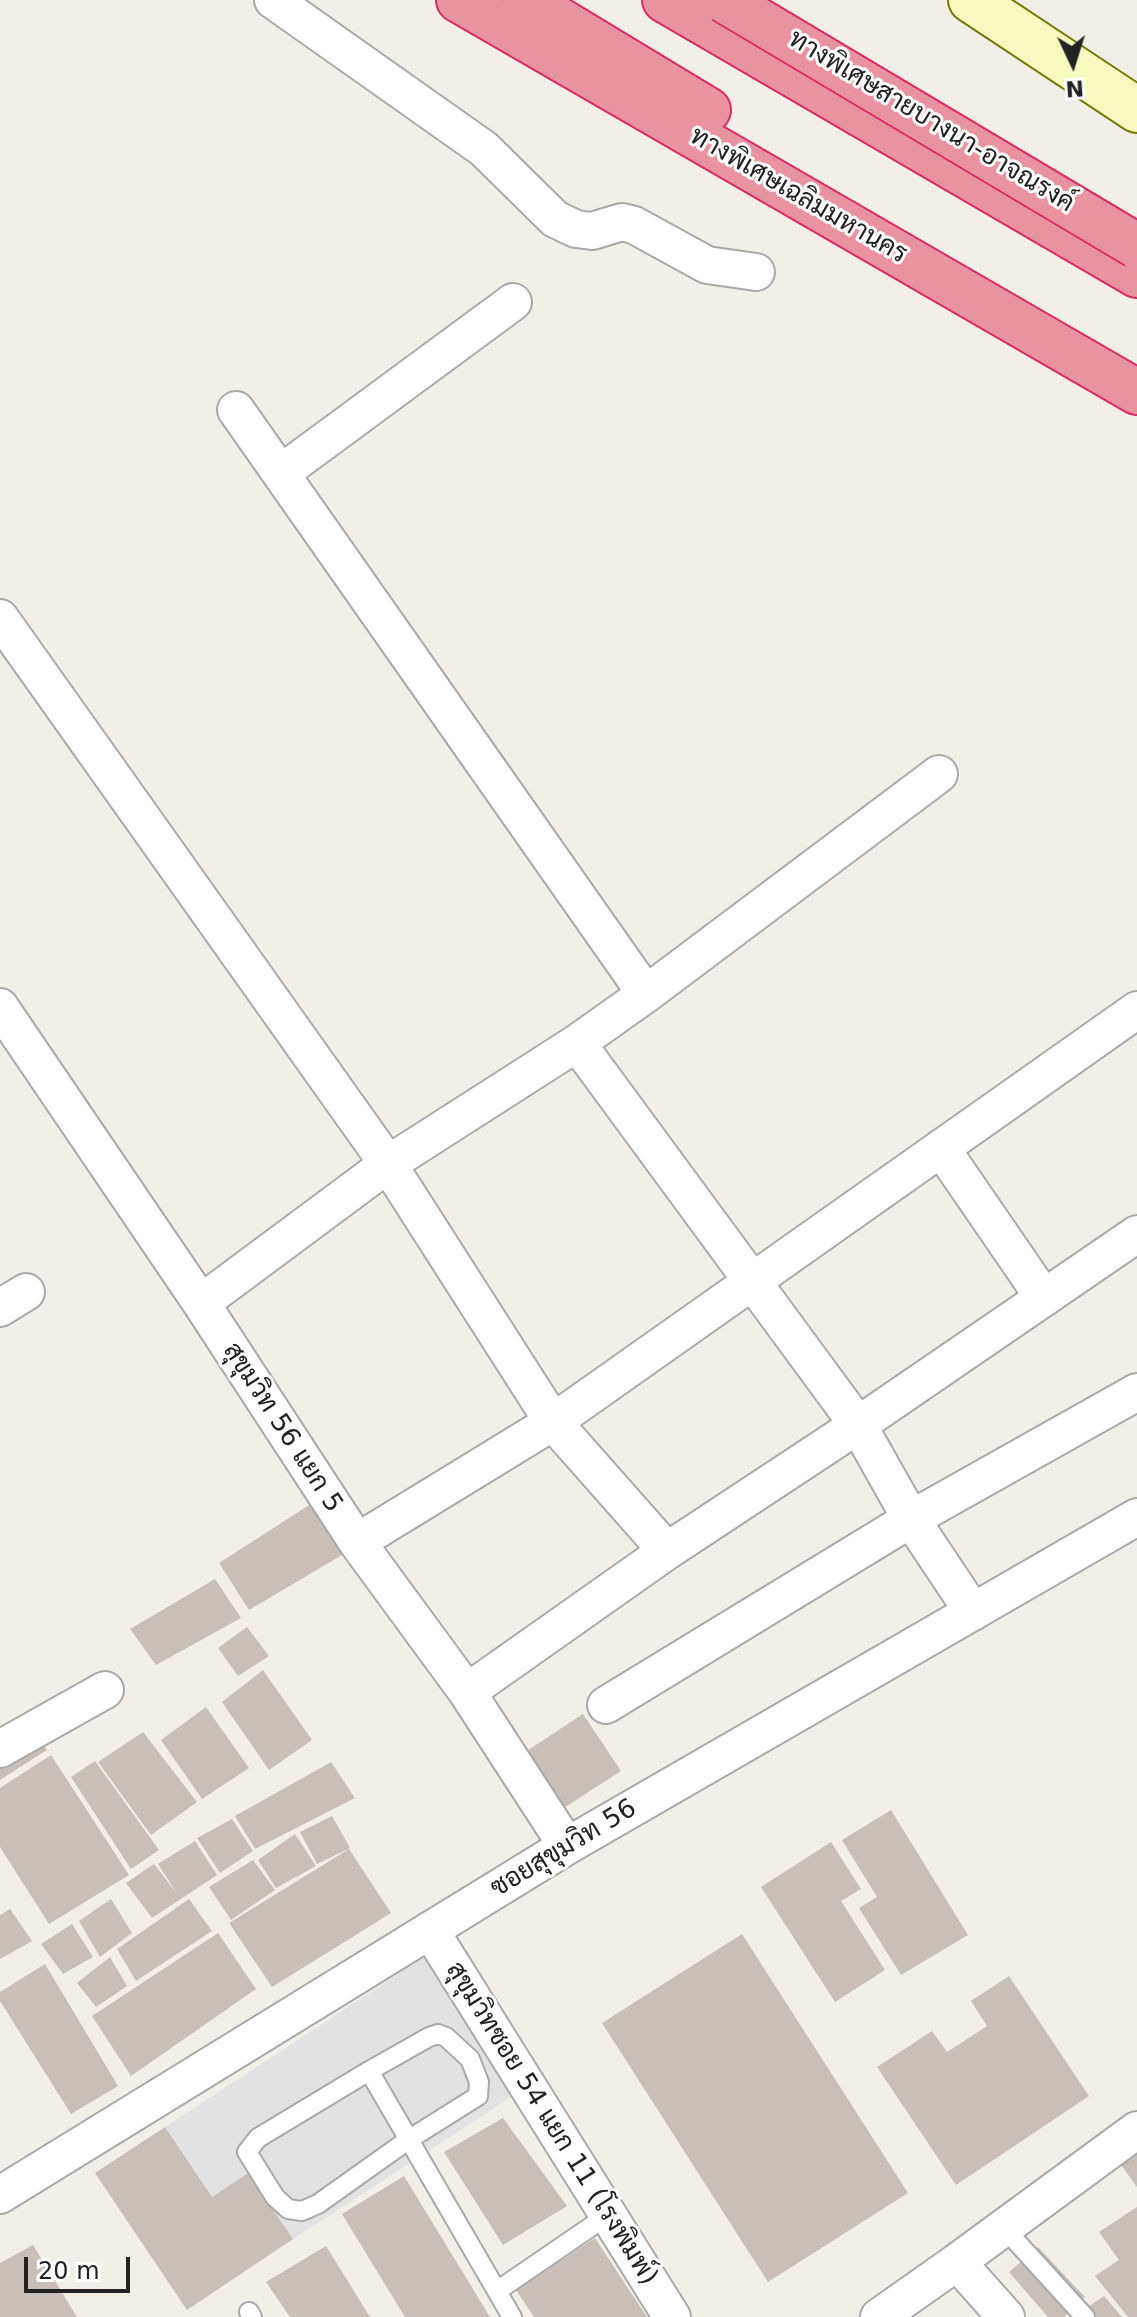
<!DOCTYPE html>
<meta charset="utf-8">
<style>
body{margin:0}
#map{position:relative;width:1137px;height:2317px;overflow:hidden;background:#f2efe9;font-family:"DejaVu Sans",sans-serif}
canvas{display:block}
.north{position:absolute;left:1033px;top:24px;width:80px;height:80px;-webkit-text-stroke:6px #fff;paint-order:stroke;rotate:176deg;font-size:22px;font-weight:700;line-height:32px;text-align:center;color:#222}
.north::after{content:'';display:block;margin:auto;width:28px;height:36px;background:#222;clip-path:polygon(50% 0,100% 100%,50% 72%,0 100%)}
.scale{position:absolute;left:24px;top:2257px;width:106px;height:36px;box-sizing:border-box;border:4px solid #222;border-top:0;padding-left:10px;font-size:24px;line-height:28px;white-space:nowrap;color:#222;-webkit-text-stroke:6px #fff;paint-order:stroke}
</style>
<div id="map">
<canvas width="1137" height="2317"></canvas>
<div class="north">N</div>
<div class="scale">20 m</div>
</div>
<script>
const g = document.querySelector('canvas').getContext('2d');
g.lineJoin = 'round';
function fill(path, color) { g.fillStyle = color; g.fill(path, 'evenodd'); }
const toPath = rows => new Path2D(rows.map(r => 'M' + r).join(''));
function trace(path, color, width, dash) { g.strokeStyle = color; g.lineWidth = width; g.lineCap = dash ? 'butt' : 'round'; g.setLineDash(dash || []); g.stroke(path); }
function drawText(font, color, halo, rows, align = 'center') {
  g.font = font + ' "DejaVu Sans",Sarabun,sans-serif'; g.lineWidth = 6; g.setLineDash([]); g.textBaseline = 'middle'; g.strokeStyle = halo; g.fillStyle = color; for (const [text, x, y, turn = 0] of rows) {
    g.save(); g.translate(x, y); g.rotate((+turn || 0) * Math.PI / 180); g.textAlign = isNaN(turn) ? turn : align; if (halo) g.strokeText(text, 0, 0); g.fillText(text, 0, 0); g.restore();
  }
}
fill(toPath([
 [426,1956,516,2094,293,2239,248,2173,212,2197,165,2127]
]), '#e2e2e2');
fill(toPath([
 [314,1502,347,1552,249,1610,219,1563],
 [215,1579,241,1618,156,1665,130,1629],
 [247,1627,269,1656,238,1676,218,1648],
 [263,1670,312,1740,269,1770,222,1702],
 [206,1707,249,1768,202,1799,161,1740],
 [583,1714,621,1771,559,1811,522,1754],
 [26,1719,47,1750,0,1780,0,1736],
 [143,1732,197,1802,151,1835,98,1762],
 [51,1755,129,1875,49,1924,0,1847,0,1788],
 [95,1761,159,1850,131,1869,71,1777],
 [331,1762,355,1798,255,1849,235,1816],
 [891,1810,968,1935,901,1975,859,1908,877,1897,842,1840],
 [332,1816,350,1848,317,1864,300,1832],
 [232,1819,253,1851,220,1873,197,1838],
 [295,1834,316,1866,276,1888,258,1860],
 [195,1841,217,1875,152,1918,126,1883,154,1864,176,1892,158,1864],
 [831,1842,861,1889,841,1901,885,1970,835,2002,761,1887],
 [349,1849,391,1913,272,1987,229,1923],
 [253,1860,275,1890,231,1920,209,1887],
 [111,1899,132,1933,100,1957,79,1921],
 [189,1899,212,1931,136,1981,117,1949],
 [10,1909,32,1941,0,1959,0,1915],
 [72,1924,93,1957,63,1974,41,1944],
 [218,1933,256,1989,131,2076,92,2016],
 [742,1934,908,2193,768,2282,602,2023],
 [110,1957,127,1986,96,2007,77,1983],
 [45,1964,118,2086,71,2114,0,2001,0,1992],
 [1009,1976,1089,2096,956,2185,877,2067,932,2031,947,2052,987,2026,971,2001],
 [503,2118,567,2206,503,2245,444,2152],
 [165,2127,212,2197,248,2173,293,2239,187,2310,95,2173],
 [1137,2143,1137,2187,1116,2158],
 [404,2176,490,2317,405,2317,342,2214],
 [1137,2207,1137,2317,1128,2317,1095,2276,1119,2260,1099,2232],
 [595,2238,647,2317,534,2317,516,2290],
 [33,2245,77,2317,0,2317,0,2263],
 [326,2246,370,2317,290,2317,266,2282],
 [1038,2247,1085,2297,1064,2317,1048,2317,1009,2272],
 [1104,2296,1122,2317,1073,2317]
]), '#c7bfb8');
const lane = toPath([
 [438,2034,446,2037,470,2059,479,2082,478,2096,408,2140,318,2204,302,2211,288,2209,275,2197,247,2152,258,2138,369,2071,429,2037,438,2034],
 [369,2071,512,2317],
 [1004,2228,1085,2317],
 [497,2291,608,2215],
 [249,2312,252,2317]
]);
const street = toPath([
 [273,0,484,149,555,219,576,229,592,231,622,222,634,225,707,265,756,272],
 [236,410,646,994],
 [281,473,513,302],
 [0,618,388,1164,553,1422,667,1551],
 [0,1007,201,1303,357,1542,467,1692,567,1846],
 [577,1043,858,1425,911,1519,973,1612],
 [941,1148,1044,1298],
 [201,1303,388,1164,577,1043,646,994,939,774],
 [0,1308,26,1292],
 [357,1542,553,1422,1137,1010],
 [467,1692,667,1551,858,1425,1137,1234],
 [606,1705,911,1519,1137,1392],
 [0,1749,105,1690],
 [430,1930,672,2317],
 [0,2195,567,1846,1137,1517],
 [957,2262,1137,2130],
 [879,2317,957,2262,1006,2317]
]);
const secondary = toPath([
 [971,0,1137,110]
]);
const highway = toPath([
 [459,0,1137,392],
 [526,0,708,110],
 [665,0,1137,275]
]);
trace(lane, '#a9a9a9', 22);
trace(street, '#a9a9a9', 40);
trace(secondary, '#707d05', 48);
trace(highway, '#dc2a67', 48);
trace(lane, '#fff', 18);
trace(street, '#fff', 36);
trace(secondary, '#f7fabf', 44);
trace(highway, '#e892a2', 44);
const highwayBridge = toPath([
 [724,0,1137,246]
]);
trace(highwayBridge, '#dc2a67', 48, []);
trace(highwayBridge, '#e892a2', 44);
drawText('26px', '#222', '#fff', [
 ["ทางพิเศษสายบางนา-อาจณรงค์",931,122,31],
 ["ทางพิเศษเฉลิมมหานคร",798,196,30],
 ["สุขุมวิท 56 แยก 5",282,1428,57],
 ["ซอยสุขุมวิท 56",564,1849,-31],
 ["สุขุมวิทซอย 54 แยก 11 (โรงพิมพ์)",551,2124,58]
]);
</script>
